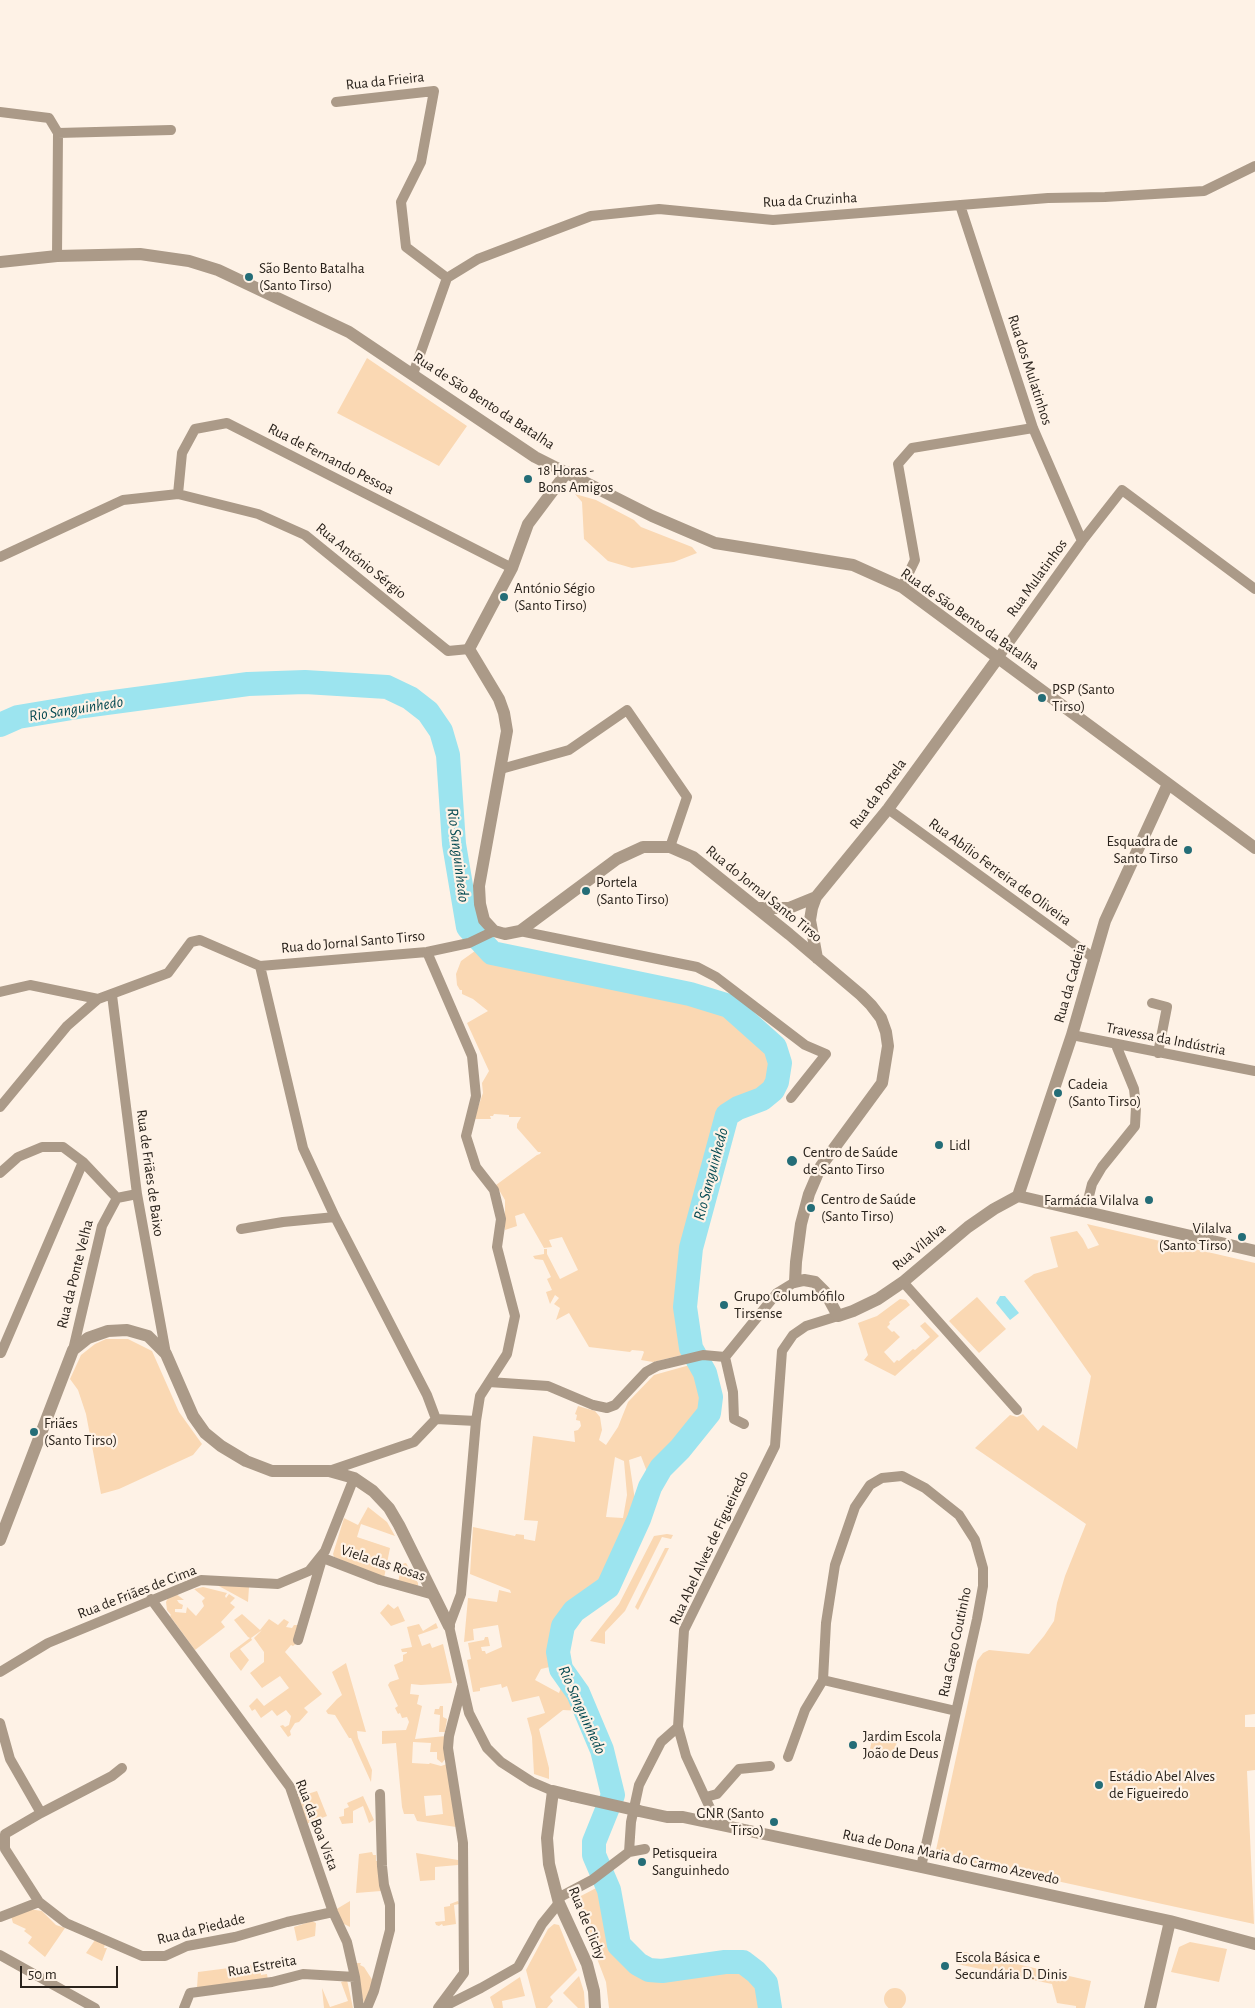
<!DOCTYPE html>
<meta charset="utf-8">
<style>
body{margin:0}
#map{position:relative;width:1255px;height:2008px;overflow:hidden;background:#fef2e6;font-family:"Alegreya Sans",sans-serif}
canvas{display:block}
.scale{position:absolute;left:20px;top:1966px;width:98px;height:22px;box-sizing:border-box;border:2px solid #2a231c;border-top:0;padding-left:6px;font-size:15px;line-height:18px;white-space:nowrap;color:#2a231c;-webkit-text-stroke:4px #fef2e6;paint-order:stroke}
</style>
<div id="map">
<canvas width="1255" height="2008"></canvas>
<div class="scale">50 m</div>
</div>
<script>
const g = document.querySelector('canvas').getContext('2d');
g.lineJoin = 'round';
function fill(path, color) { g.fillStyle = color; g.fill(path, 'evenodd'); }
const toPath = rows => new Path2D(rows.map(r => 'M' + r).join(''));
function trace(path, color, width, dash) { g.strokeStyle = color; g.lineWidth = width; g.lineCap = dash ? 'butt' : 'round'; g.setLineDash(dash || []); g.stroke(path); }
function drawText(font, color, halo, rows, align = 'center') {
  g.font = font + ' "Alegreya Sans",sans-serif'; g.lineWidth = 4.5; g.setLineDash([]); g.textBaseline = 'middle'; g.strokeStyle = halo; g.fillStyle = color; for (const [text, x, y, turn = 0] of rows) {
    g.save(); g.translate(x, y); g.rotate((+turn || 0) * Math.PI / 180); g.textAlign = isNaN(turn) ? turn : align; if (halo) g.strokeText(text, 0, 0); g.fillText(text, 0, 0); g.restore();
  }
}
fill(toPath([
 [367,358,467,426,439,466,337,413],
 [575,494,596,500,634,520,641,527,692,547,697,553,674,562,632,568,608,561,584,539,582,502],
 [482,946,494,956,688,997,729,1009,768,1044,776,1059,775,1077,771,1087,761,1096,738,1105,724,1112,688,1248,682,1307,690,1353,653,1362,641,1360,644,1352,643,1351,632,1350,630,1352,589,1347,569,1313,556,1320,560,1308,554,1304,559,1298,555,1295,550,1304,546,1292,552,1290,547,1279,551,1277,543,1260,535,1259,533,1256,544,1254,544,1249,547,1249,547,1254,560,1279,578,1270,562,1237,549,1240,552,1247,544,1248,524,1213,515,1216,517,1226,505,1230,505,1200,496,1185,537,1155,540,1154,541,1152,538,1152,517,1128,517,1124,521,1117,509,1117,509,1115,494,1114,493,1116,490,1116,491,1119,474,1119,483,1093,482,1083,489,1071,467,1023,488,1011,473,999,462,994,462,990,460,990,457,985,456,974,461,961],
 [1087,1224,1255,1263,1255,1714,1245,1715,1245,1727,1255,1727,1255,1770,1247,1771,1254,1924,942,1856,936,1850,977,1661,983,1653,989,1650,1029,1654,1044,1636,1054,1621,1057,1603,1065,1576,1086,1524,975,1448,1010,1415,1017,1417,1023,1414,1038,1431,1043,1425,1077,1449,1091,1376,1024,1281,1034,1274,1058,1267,1050,1237,1077,1231,1083,1239,1088,1249,1099,1245],
 [977,1297,1006,1329,979,1353,949,1321],
 [900,1299,906,1300,910,1305,889,1322,890,1324,887,1327,892,1332,894,1331,900,1337,884,1352,894,1363,897,1360,899,1361,913,1349,915,1350,930,1337,920,1326,925,1322,939,1336,895,1376,864,1360,868,1355,858,1323,877,1316],
 [106,1339,128,1339,152,1351,179,1412,202,1444,193,1455,119,1489,101,1494,86,1414,78,1390,70,1379,81,1355,95,1344],
 [697,1363,702,1374,707,1396,706,1413,679,1446,660,1465,648,1483,637,1516,604,1586,582,1601,558,1628,554,1645,554,1666,541,1669,535,1680,559,1693,563,1682,570,1689,581,1711,563,1710,539,1729,549,1768,549,1779,534,1774,532,1737,527,1718,545,1713,539,1696,512,1702,507,1686,502,1688,501,1684,480,1688,480,1691,473,1692,467,1660,471,1659,468,1643,484,1640,485,1637,488,1637,490,1646,481,1647,482,1651,485,1651,486,1654,502,1647,498,1625,473,1629,474,1640,464,1642,468,1598,497,1602,499,1590,511,1593,510,1590,470,1574,473,1527,515,1536,516,1534,524,1535,524,1539,535,1541,538,1521,524,1520,533,1436,575,1442,574,1431,578,1430,581,1426,580,1421,576,1420,577,1415,575,1414,578,1406,595,1411,600,1417,602,1430,599,1440,606,1445,618,1427,628,1402,654,1375],
 [641,1456,649,1477,636,1507,629,1460],
 [615,1457,624,1461,627,1495,623,1518,606,1517],
 [368,1507,387,1522,395,1536,361,1524,357,1537,390,1548,384,1578,334,1557,333,1554,344,1518,358,1525],
 [667,1534,673,1535,671,1539,662,1537,625,1611,605,1632,605,1644,590,1641,619,1604,654,1536],
 [665,1548,669,1548,638,1610,635,1607],
 [406,1563,418,1583,418,1586,398,1582,402,1564],
 [217,1585,249,1587,248,1602],
 [203,1587,227,1593,225,1596,226,1598,229,1594,235,1598,230,1603,235,1607,221,1622,225,1627,195,1650,170,1616,171,1615,167,1610,166,1602,168,1598,175,1593,184,1600,177,1600,179,1603,183,1605,182,1609,175,1609,175,1612,186,1613,187,1607,196,1616,204,1606,202,1601,205,1598,194,1589],
 [388,1604,394,1609,398,1606,405,1621,391,1626,380,1613],
 [242,1614,260,1630,269,1619,278,1625,284,1619,289,1622,286,1627,292,1628,294,1625,302,1625,297,1643,293,1646,291,1645,285,1652,322,1694,304,1708,308,1712,299,1722,295,1723,290,1731,291,1735,288,1737,280,1726,283,1725,285,1727,289,1725,291,1716,286,1710,277,1716,272,1710,261,1718,255,1709,252,1711,249,1706,257,1698,264,1706,289,1688,280,1676,262,1688,250,1673,264,1662,264,1652,254,1638,262,1630,251,1638,252,1640,240,1649,249,1660,241,1671,230,1657,230,1653,250,1638,248,1637,234,1620],
 [436,1623,438,1628,418,1635,422,1646,430,1643,432,1648,443,1644,452,1683,421,1685,411,1684,410,1694,419,1695,417,1704,422,1706,415,1739,446,1736,447,1757,442,1763,437,1759,437,1752,430,1752,431,1743,413,1742,412,1763,429,1764,430,1763,441,1766,447,1764,456,1827,417,1821,414,1814,404,1814,402,1807,396,1743,382,1744,382,1731,406,1730,409,1722,407,1717,402,1718,400,1713,398,1714,395,1708,398,1706,388,1685,390,1682,399,1679,394,1665,403,1661,403,1655,407,1653,407,1652,402,1652,401,1649,412,1647,407,1627,419,1624,423,1631],
 [441,1795,443,1814,426,1816,424,1796],
 [346,1663,366,1732,357,1731,358,1738,372,1770,371,1782,351,1738,349,1738,335,1715,328,1714,326,1711,337,1699,342,1695,332,1672],
 [440,1706,443,1706,443,1717,447,1719,445,1732,439,1732,440,1715,434,1714,435,1709,439,1709],
 [873,1736,897,1741,893,1759,869,1753],
 [317,1791,327,1816,306,1824,298,1797],
 [363,1796,374,1820,369,1823,363,1806,353,1811,353,1823,342,1824,339,1817,344,1816,344,1809,349,1807,347,1803],
 [372,1852,373,1855,376,1855,376,1861,378,1861,381,1891,356,1893,359,1854],
 [416,1853,458,1860,458,1865,435,1867,435,1880,420,1881],
 [600,1886,610,1942,622,1958,640,1971,668,1981,680,1980,724,1965,738,1968,752,1977,760,1987,764,1996,763,2008,609,2008,606,1982,575,1901,577,1898],
 [350,1901,350,1927,342,1923,335,1910],
 [458,1901,459,1904,454,1905,456,1924,443,1926,442,1924,439,1926,436,1925,435,1922,445,1921,444,1907,450,1906,450,1904],
 [29,1909,42,1911,56,1925,65,1928,45,1957,28,1943,32,1937,24,1931,26,1929,13,1923,11,1916],
 [312,1921,316,1923,315,1936,297,1941,294,1927],
 [554,1924,559,1925,577,1970,550,1997,553,2001,547,2008,536,2008,526,1970,548,1929],
 [95,1940,105,1944,104,1948,107,1948,102,1961,86,1953],
 [1190,1942,1227,1949,1219,1982,1171,1972,1179,1947],
 [960,1951,1091,1981,1085,2008,1076,2008,1076,2006,1057,2003,1052,1984,957,1964],
 [357,1963,361,1963,360,1965,364,1967,373,1981,364,2004,355,1966],
 [260,1964,261,1975,267,1974,268,1980,197,1988,198,1972],
 [579,1976,584,1992,585,2008,578,2008,563,1993],
 [520,1977,525,1996,502,2001,503,2008,494,2008,490,1997],
 [347,1980,353,2008,324,2008,322,1988,330,2007,348,2001,341,1982],
 '884 1999a11 11 0 1 1 22 0a11 11 0 1 1-22 0Z'
]), '#fad8b3');
fill(toPath([
 [1000,1296,1005,1296,1019,1313,1010,1320,996,1303]
]), '#9ce4ef');
trace(toPath([
 [0,725,18,717,84,706,248,684,305,682,387,687,410,698,428,712,441,731,448,755,454,844,468,927,492,953,690,994,729,1006,775,1047,780,1063,777,1082,773,1090,762,1099,738,1108,727,1115,691,1248,685,1307,691,1348,705,1373,711,1397,709,1413,680,1449,661,1468,650,1487,639,1519,608,1587,574,1611,563,1626,558,1652,561,1669,578,1693,602,1750,613,1795,594,1842,594,1855,609,1890,619,1945,638,1964,649,1970,662,1971,725,1962,743,1962,756,1972,766,1983,770,2008]
]), '#9ce4ef', 24);
trace(toPath([
 [336,102,434,91,421,162,401,202,406,247,447,278],
 [0,112,49,118,58,133,171,130],
 [960,205,1033,428,1082,541],
 [57,256,58,133],
 [413,374,447,278,478,259,591,216,659,209,773,220,1048,198,1105,197,1204,191,1255,166],
 [178,494,182,453,195,429,227,423,512,568],
 [0,557,123,500,178,494,258,514,305,535,448,651,469,649],
 [902,587,915,560,898,464,912,448,1033,428],
 [998,658,1082,541,1122,490,1255,589],
 [501,769,569,750,627,710,687,797,670,847],
 [888,809,1095,959],
 [520,931,697,967,716,977,805,1045,826,1054,791,1098],
 [260,966,303,1148,335,1217,427,1395,436,1419],
 [0,992,30,985,98,999,168,973,191,942,200,940,260,966,427,952,469,943,494,931],
 [112,995,137,1194,166,1354],
 [1152,1003,1167,1007,1158,1053],
 [1072,1035,1255,1071],
 [0,1107,67,1026,98,999],
 [0,1173,18,1157,42,1147,63,1147,83,1162,117,1198],
 [1085,1212,1092,1184,1102,1167,1135,1126,1136,1107,1134,1089,1116,1045],
 [241,1229,283,1222,335,1217],
 [903,1282,1017,1410],
 [73,1350,102,1226,117,1198,137,1194],
 [1,1353,83,1162],
 [725,1357,777,1293,795,1282],
 [725,1357,733,1392,734,1419,744,1424],
 [489,1382,548,1386,593,1405,607,1408,615,1405,646,1372,657,1366,703,1355,725,1357],
 [476,1421,461,1594,449,1626,469,1713,487,1748,501,1762,532,1782,553,1791],
 [329,1471,414,1442,436,1419,476,1421,480,1396,507,1354,515,1316,497,1247,501,1219,494,1190,476,1167,466,1136,476,1096,472,1056,427,952],
 [323,1558,380,1580,434,1595],
 [151,1599,290,1787,333,1912,347,1942,355,1977,359,2008],
 [298,1640,322,1559],
 [0,1672,48,1643,201,1580,278,1584,309,1571,325,1551,354,1478],
 [823,1680,956,1711],
 [0,1723,10,1759,41,1813,5,1834,5,1849,39,1902,66,1923,142,1956,165,1956,187,1946,235,1937,287,1922,333,1912],
 [788,1757,805,1710,823,1680,826,1623,835,1565,855,1507,870,1485,882,1478,902,1476,925,1488,959,1515,975,1540,983,1568,983,1586,977,1619,921,1867],
 [706,1797,717,1794,739,1769,770,1766],
 [41,1813,112,1776,122,1768],
 [707,1822,710,1808,686,1756,678,1727,684,1630,775,1446,782,1351,793,1335,806,1326,838,1316],
 [629,1852,645,1849],
 [558,1898,592,1880,629,1852,631,1822,639,1785,661,1742,678,1727],
 [0,1917,39,1902],
 [0,1955,95,2008],
 [184,2008,190,1993,272,1982,303,1974,355,1977],
 [367,2008,374,1991,390,1930,390,1905,384,1885,382,1866,380,1794],
 [438,2008,464,1973,463,1843,448,1748,449,1736,462,1686],
 [441,2008,481,1988,518,1967,542,1924,559,1903]
]), '#ab9a88', 10);
trace(toPath([
 [0,262,57,256,140,254,189,261,218,270,349,332,535,457,652,516,715,543,853,565,902,587,1255,848],
 [567,472,528,524,512,568,469,649,499,699,504,713,507,731,479,886,480,904,484,920,494,931,505,934,520,931,617,859,643,847,670,847,693,857,789,934,861,995,871,1005,881,1018,886,1032,888,1046,882,1083,821,1166,809,1194,801,1224,796,1262,795,1282,804,1280,815,1282,825,1292,838,1316,853,1311,878,1299,903,1282,968,1227,994,1209,1018,1196],
 [816,897,812,908,810,920,817,958],
 [757,908,789,908,816,897,888,809,998,658],
 [1018,1196,1072,1035,1105,921,1168,784],
 [1018,1196,1255,1251],
 [0,1540,73,1350,88,1338,108,1331,127,1330,148,1336,166,1354,193,1416,205,1433,221,1446,246,1461,272,1471,329,1471,354,1478,373,1491,389,1508,399,1525,449,1626],
 [573,1796,553,1791,547,1838,549,1864,559,1903,587,1964,594,1991,595,2008],
 [639,1811,667,1817,683,1817,921,1867,1170,1921,1255,1944],
 [1150,2008,1170,1921]
]), '#ab9a88', 12);
trace(toPath([
 [573,1796,639,1811]
]), '#ab9a88', 12);
for (const [x, y, r, color] of [
 [249,277,5,"#246d77"],
 [528,479,5,"#246d77"],
 [504,597,5,"#246d77"],
 [1042,698,5,"#246d77"],
 [1188,850,5,"#246d77"],
 [586,891,5,"#246d77"],
 [1058,1093,5,"#246d77"],
 [939,1145,5,"#246d77"],
 [792,1161,6,"#246d77"],
 [1149,1200,5,"#246d77"],
 [811,1208,5,"#246d77"],
 [1242,1237,5,"#246d77"],
 [724,1305,5,"#246d77"],
 [34,1432,5,"#246d77"],
 [853,1745,5,"#246d77"],
 [1099,1785,5,"#246d77"],
 [774,1822,5,"#246d77"],
 [642,1862,5,"#246d77"],
 [945,1966,5,"#246d77"]
]) { const dot = new Path2D(); dot.arc(x, y, r, 0, 2 * Math.PI); g.fillStyle = color; g.fill(dot); trace(dot, '#fef2e6', 2); }
drawText('15px', '#2a231c', '#fef2e6', [
 ["Rua da Frieira",385,81,-6],
 ["Rua da Cruzinha",810,200,-3],
 ["Rua dos Mulatinhos",1030,370,72],
 ["Rua de São Bento da Batalha",484,401,33],
 ["Rua de Fernando Pessoa",331,459,27],
 ["Rua António Sérgio",361,561,39],
 ["Rua Mulatinhos",1037,578,-54],
 ["Rua de São Bento da Batalha",970,619,35],
 ["Rua da Portela",878,794,-53],
 ["Rua Abílio Ferreira de Oliveira",1000,872,36],
 ["Rua do Jornal Santo Tirso",764,894,39],
 ["Rua do Jornal Santo Tirso",353,942,-5],
 ["Rua da Cadeia",1070,983,-74],
 ["Travessa da Indústria",1166,1039,11],
 ["Rua de Friães de Baixo",150,1173,82],
 ["Rua Vilalva",919,1247,-40],
 ["Rua da Ponte Velha",75,1274,-76],
 ["Rua Abel Alves de Figueiredo",709,1548,-65],
 ["Viela das Rosas",383,1563,18],
 ["Rua de Friães de Cima",137,1592,-21],
 ["Rua Gago Coutinho",955,1642,-78],
 ["Rua da Boa Vista",317,1825,69],
 ["Rua de Dona Maria do Carmo Azevedo",951,1857,12],
 ["Rua de Clichy",587,1923,68],
 ["Rua da Piedade",201,1929,-14],
 ["Rua Estreita",262,1966,-10]
]);
drawText('15px', '#2a231c', '#fef2e6', [
 ["São Bento Batalha",259,268],
 ["(Santo Tirso)",259,285],
 ["18 Horas -",538,470],
 ["Bons Amigos",538,487],
 ["António Ségio",514,588],
 ["(Santo Tirso)",514,605],
 ["PSP (Santo",1052,689],
 ["Tirso)",1052,706],
 ["Esquadra de",1178,841,"right"],
 ["Santo Tirso",1178,858,"right"],
 ["Portela",596,882],
 ["(Santo Tirso)",596,899],
 ["Cadeia",1068,1084],
 ["(Santo Tirso)",1068,1101],
 ["Lidl",949,1145],
 ["Centro de Saúde",803,1152],
 ["de Santo Tirso",803,1169],
 ["Centro de Saúde",821,1199],
 ["(Santo Tirso)",821,1216],
 ["Farmácia Vilalva",1139,1200,"right"],
 ["Vilalva",1232,1228,"right"],
 ["(Santo Tirso)",1232,1245,"right"],
 ["Grupo Columbófilo",734,1296],
 ["Tirsense",734,1313],
 ["Friães",44,1423],
 ["(Santo Tirso)",44,1440],
 ["Jardim Escola",863,1736],
 ["João de Deus",863,1753],
 ["Estádio Abel Alves",1109,1776],
 ["de Figueiredo",1109,1793],
 ["GNR (Santo",764,1813,"right"],
 ["Tirso)",764,1830,"right"],
 ["Petisqueira",652,1853],
 ["Sanguinhedo",652,1870],
 ["Escola Básica e",955,1957],
 ["Secundária D. Dinis",955,1974]
], 'left');
drawText('italic 16px', '#044951', '#fef2e6', [
 ["Rio Sanguinhedo",76,709,-9],
 ["Rio Sanguinhedo",458,855,83],
 ["Rio Sanguinhedo",711,1174,-75],
 ["Rio Sanguinhedo",582,1710,66]
]);
</script>
